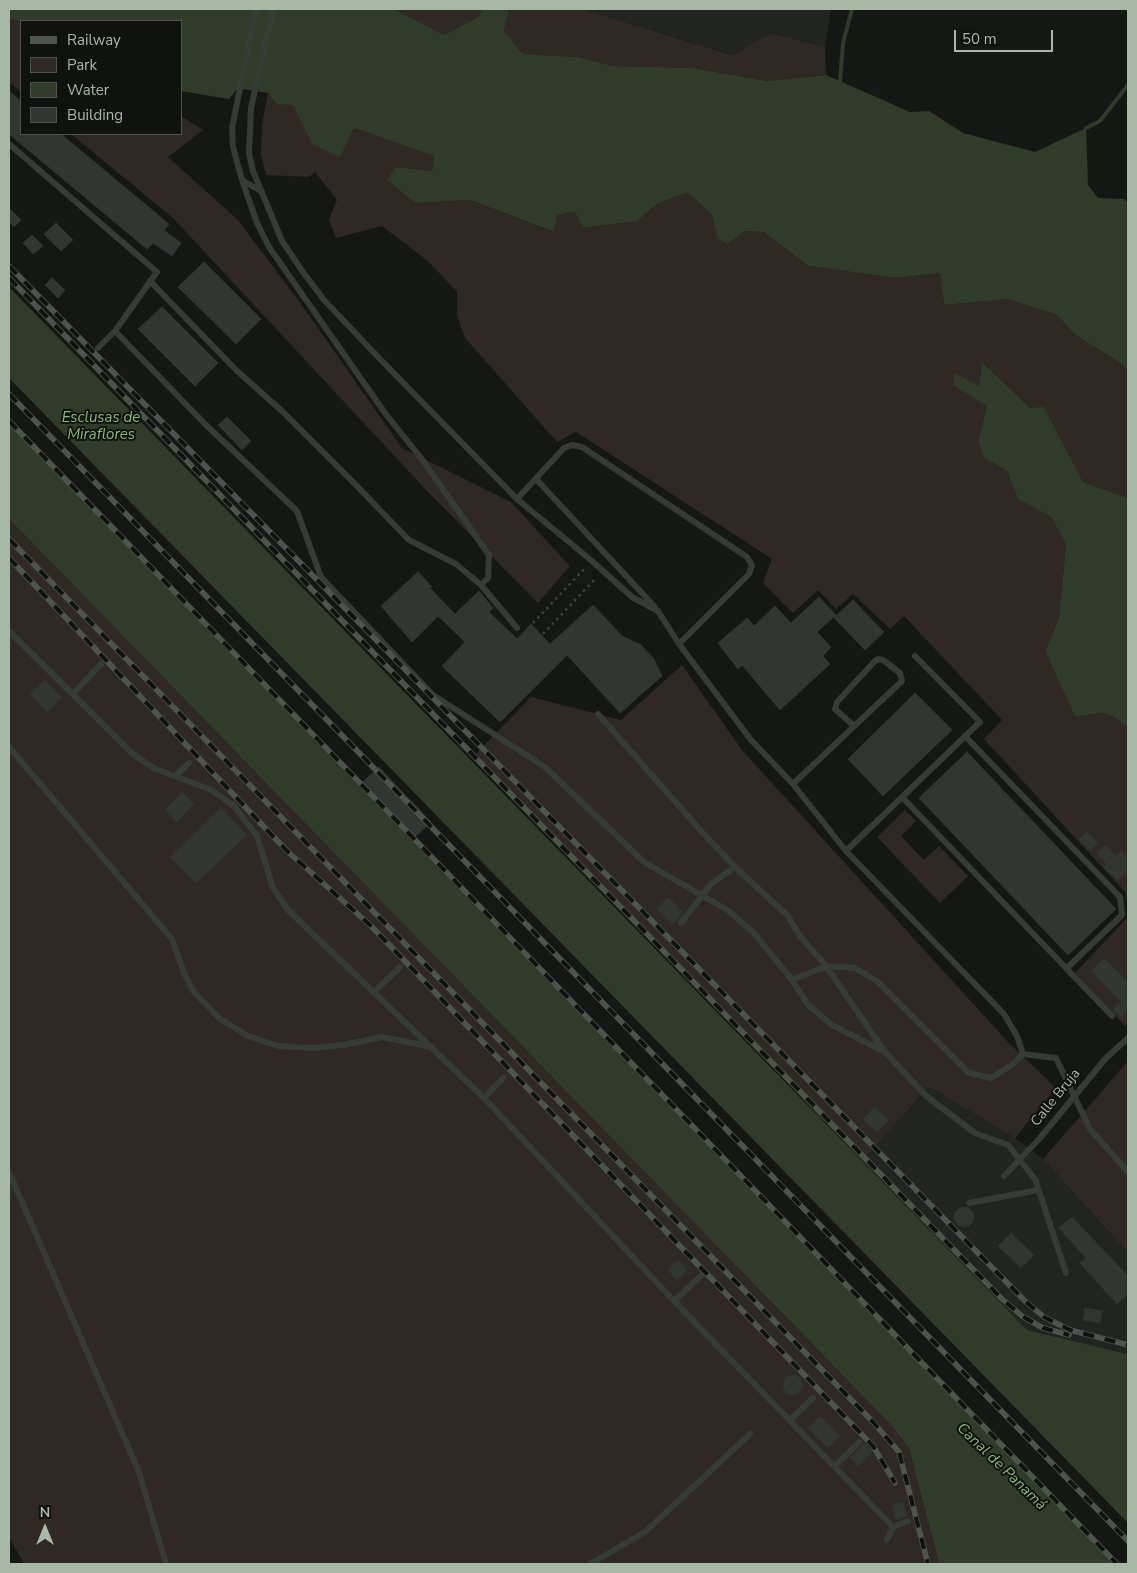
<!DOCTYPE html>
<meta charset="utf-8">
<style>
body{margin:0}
#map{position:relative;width:1137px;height:1573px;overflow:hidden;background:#151715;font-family:"Nunito Sans",sans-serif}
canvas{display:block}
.frame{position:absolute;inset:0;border:10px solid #a7b8a5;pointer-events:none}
.legend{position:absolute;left:20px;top:20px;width:162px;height:115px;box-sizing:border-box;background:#101210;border:1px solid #4c544c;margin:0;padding:6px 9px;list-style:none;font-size:15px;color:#a7b8a5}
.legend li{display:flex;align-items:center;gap:10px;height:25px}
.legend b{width:25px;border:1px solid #4c544c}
.north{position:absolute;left:20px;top:1503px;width:50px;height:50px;-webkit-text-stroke:4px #101210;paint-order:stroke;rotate:0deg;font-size:14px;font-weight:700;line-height:20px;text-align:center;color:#a7b8a5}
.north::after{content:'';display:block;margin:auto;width:18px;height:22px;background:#a7b8a5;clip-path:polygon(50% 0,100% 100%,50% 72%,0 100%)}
.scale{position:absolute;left:954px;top:30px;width:99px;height:22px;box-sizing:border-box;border:2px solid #a7b8a5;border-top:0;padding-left:6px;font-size:15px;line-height:18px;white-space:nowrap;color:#a7b8a5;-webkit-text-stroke:4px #101210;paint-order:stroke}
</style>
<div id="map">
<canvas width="1137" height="1573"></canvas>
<div class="frame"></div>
<ul class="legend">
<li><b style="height:6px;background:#4c554c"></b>Railway</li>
<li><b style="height:14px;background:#2f2824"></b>Park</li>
<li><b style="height:14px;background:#303c29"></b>Water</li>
<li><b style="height:14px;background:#323632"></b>Building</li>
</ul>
<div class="north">N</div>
<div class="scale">50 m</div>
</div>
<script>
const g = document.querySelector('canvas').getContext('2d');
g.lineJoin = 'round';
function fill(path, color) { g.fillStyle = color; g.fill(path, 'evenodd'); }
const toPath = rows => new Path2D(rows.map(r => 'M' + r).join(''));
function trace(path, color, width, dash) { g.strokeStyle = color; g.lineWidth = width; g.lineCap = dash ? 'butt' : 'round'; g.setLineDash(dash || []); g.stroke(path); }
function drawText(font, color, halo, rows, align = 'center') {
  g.font = font + ' "Nunito Sans",sans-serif'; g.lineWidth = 4; g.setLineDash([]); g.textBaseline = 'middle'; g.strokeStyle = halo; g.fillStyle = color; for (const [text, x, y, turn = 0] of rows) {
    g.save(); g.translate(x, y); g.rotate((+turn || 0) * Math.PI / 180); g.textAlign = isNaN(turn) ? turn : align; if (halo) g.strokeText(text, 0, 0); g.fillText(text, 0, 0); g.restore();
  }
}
fill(toPath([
 [582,9,831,9,825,47,771,33,733,55],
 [929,1087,1015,1138,1043,1159,1128,1253,1128,1354,1027,1330,862,1161]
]), '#212421');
fill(toPath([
 [388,9,482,9,478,17,444,35,398,11],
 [509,9,582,9,732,55,771,33,825,47,826,75,767,81,693,68,613,66,579,57,523,54,504,31],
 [9,19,21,21,21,92,9,82],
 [268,93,276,104,293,104,312,144,340,158,354,128,434,156,432,171,396,167,416,203,470,200,553,232,557,215,575,212,583,228,636,221,658,203,688,191,712,215,717,238,744,231,764,232,808,266,896,278,940,273,944,305,1007,299,1057,315,1075,335,1122,364,1128,371,1128,498,1083,482,1044,408,1030,408,982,362,979,386,987,406,978,441,983,457,1007,471,1018,499,1051,517,1066,544,1059,618,1045,651,1075,717,1101,713,1114,717,1128,727,1128,915,1126,893,984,739,1002,720,904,616,890,629,853,594,836,609,818,590,793,613,763,583,772,559,576,432,557,442,465,338,457,315,457,292,429,262,382,226,336,238,329,219,337,200,315,172,309,177,266,175,261,154,262,125],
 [181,116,203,130,168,157,237,219,301,304,402,448,511,502,570,566,538,603,425,489,174,219,71,134,181,134],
 [9,519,890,1424,909,1448,939,1564,24,1564,9,1537],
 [682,665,742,750,1008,1042,1056,1088,1015,1138,929,1087,862,1161,475,755,531,697,621,720],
 [905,810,916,821,901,836,924,860,939,846,968,876,940,903,877,837],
 [1128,917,1128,1023,1125,1026,1075,973],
 [1128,1061,1128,1253,1043,1159]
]), '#2f2824');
fill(toPath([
 [9,9,388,9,398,11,444,35,478,17,482,9,509,9,504,31,523,54,579,57,613,66,693,68,767,81,826,75,910,112,929,111,963,133,1035,152,1086,128,1088,185,1098,198,1124,199,1128,203,1128,371,1122,364,1075,335,1057,315,1007,299,944,305,940,273,896,278,808,266,764,232,744,231,728,244,717,238,712,215,688,192,658,203,637,221,583,228,575,212,557,215,554,232,470,200,416,203,387,180,396,167,432,171,434,156,354,128,340,158,312,144,293,105,276,104,268,93,238,88,229,99,181,91,181,21,21,21,9,19],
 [9,287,1027,1330,1128,1354,1128,1523,9,378],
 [982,362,1030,408,1044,407,1083,482,1128,498,1128,727,1114,717,1102,713,1075,717,1045,651,1059,618,1066,544,1051,517,1018,499,1007,471,983,457,978,441,987,406,953,385,955,373,979,386],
 [9,424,377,805,1114,1564,939,1564,909,1448,890,1424,9,519]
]), '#303c29');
trace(toPath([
 [840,81,843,43,852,9],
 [1086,128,1100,121,1128,85]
]), '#303c29', 4);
const building = toPath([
 [9,91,21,101,21,134,61,134,169,224,164,230,181,243,172,256,153,243,147,249,9,134,9,91],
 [9,208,21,220,14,227,9,222,9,208],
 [56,223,73,240,61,251,44,234,56,223],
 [32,235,43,246,33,254,23,243,32,235],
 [204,262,261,319,236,344,178,287,204,262],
 [52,278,65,290,58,298,45,285,52,278],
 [162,307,218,363,195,386,138,329,162,307],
 [227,417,251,441,242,450,218,425,227,417],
 [418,572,432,587,430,588,455,614,479,591,493,608,489,612,517,639,531,624,550,644,593,605,622,636,641,645,654,659,662,676,620,713,567,655,500,722,442,666,465,642,438,616,412,642,381,606,418,572],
 [819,597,836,615,817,632,831,647,823,656,830,664,780,710,742,665,738,669,718,643,747,618,754,626,775,606,791,623,819,597],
 [853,600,884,632,865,650,834,618,853,600],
 [45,680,62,698,47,712,30,694,45,680],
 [915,693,952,730,883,796,848,759,915,693],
 [967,752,1116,909,1068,955,919,798,967,752],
 [379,767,431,822,415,837,363,782,379,767],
 [182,792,194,804,177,822,165,810,182,792],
 [221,808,247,835,196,883,170,857,221,808],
 [1087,832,1098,843,1090,851,1079,839,1087,832],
 [1106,845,1116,856,1121,852,1128,859,1128,869,1117,880,1104,868,1107,865,1097,853,1106,845],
 [668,897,683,912,672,924,657,909,668,897],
 [1104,958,1128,983,1128,1010,1121,1017,1113,1009,1121,1002,1091,971,1104,958],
 [874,1107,889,1120,877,1132,863,1120,874,1107],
 '954 1217a10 10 0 1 1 20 0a10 10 0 1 1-20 0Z',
 [1072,1217,1128,1276,1128,1294,1117,1304,1080,1263,1086,1258,1059,1228,1072,1217],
 [1011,1233,1034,1255,1021,1268,998,1246,1011,1233],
 [678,1260,687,1270,677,1280,668,1270,678,1260],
 [1085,1308,1102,1311,1100,1323,1083,1320,1085,1308],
 '783 1385a10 10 0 1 1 20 0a10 10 0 1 1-20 0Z',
 [820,1416,840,1436,828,1448,808,1428,820,1416],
 [864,1443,873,1452,858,1466,850,1458,864,1443],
 [903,1502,907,1516,896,1520,892,1505,903,1502]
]);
fill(building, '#323632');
trace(building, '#2e3330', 1);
trace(toPath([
 [533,623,586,567],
 [543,634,596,578]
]), '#3c433b', 2.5, [2.5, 4]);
trace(toPath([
 [256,9,232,128,233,147,242,180,262,192],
 [273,9,251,108,249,153,253,171,282,241,303,272,324,300,380,359,517,499,592,561,632,597,658,611,679,644,751,740,793,784,846,851,1004,1014,1017,1036,1023,1054,1056,1058,1090,1129,1128,1172],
 [9,144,157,272,115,331,98,348],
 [242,180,257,223,269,247,385,413,421,458,489,555,488,578,481,585],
 [150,281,236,370,283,412,352,481,409,540,456,564,481,585,517,628],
 [115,331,206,425,297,511,321,577,433,695,545,767,644,862,729,911,753,932,792,980,808,1005,832,1025,885,1052],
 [536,479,654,606],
 [517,499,564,448,572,445,582,447,747,557,752,565,749,574,679,644],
 [9,631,133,754,153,768,211,790,234,806,257,836,273,888,288,910,484,1098,674,1301,893,1527],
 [73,694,101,664],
 [598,714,702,832,735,867,788,916,800,936,826,966,885,1052,926,1096,975,1133,1008,1145,1035,1179,1066,1273],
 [965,736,1120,897,1122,915,1067,968],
 [9,747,172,939,184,973,194,992,220,1019,248,1036,278,1046,312,1048,343,1045,382,1037,432,1047],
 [175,776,189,763],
 [793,784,902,681,900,673,883,660,878,659,874,662,837,702,835,709,854,726],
 [902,797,1112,1016],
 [846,851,980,722,915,656],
 [681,923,711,884,735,867],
 [792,980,826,966,855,968,878,982,969,1073,991,1078,1012,1065,1023,1054],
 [374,992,400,967],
 [484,1098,503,1078],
 [9,1172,139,1472,166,1564],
 [969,1203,1038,1190],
 [674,1301,704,1273],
 [790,1420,813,1398],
 [835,1466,859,1442],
 [887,1540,893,1527,908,1521],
 [590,1564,645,1532,750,1434]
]), '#353c36', 6);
const rail = toPath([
 [9,266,1025,1301,1044,1317,1070,1330,1128,1345],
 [9,278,1002,1299,1022,1316,1043,1328,1069,1335],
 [9,394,1128,1541],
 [9,421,1117,1564],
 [9,539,873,1422,899,1452,928,1564],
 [9,558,287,851,370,925,873,1446,895,1483]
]);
trace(rail, '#4c554c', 5.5);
trace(rail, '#101210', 4, [11]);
trace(toPath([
 [1004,1176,1040,1138,1106,1058,1128,1038]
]), '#353c36', 6);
drawText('14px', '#a7b8a5', '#101210', [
 ["Calle Bruja",1056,1098,-51]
]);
drawText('italic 15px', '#8bb778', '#101210', [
 ["Esclusas de",101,418],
 ["Miraflores",101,435],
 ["Canal de Panamá",1001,1467,44]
]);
</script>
